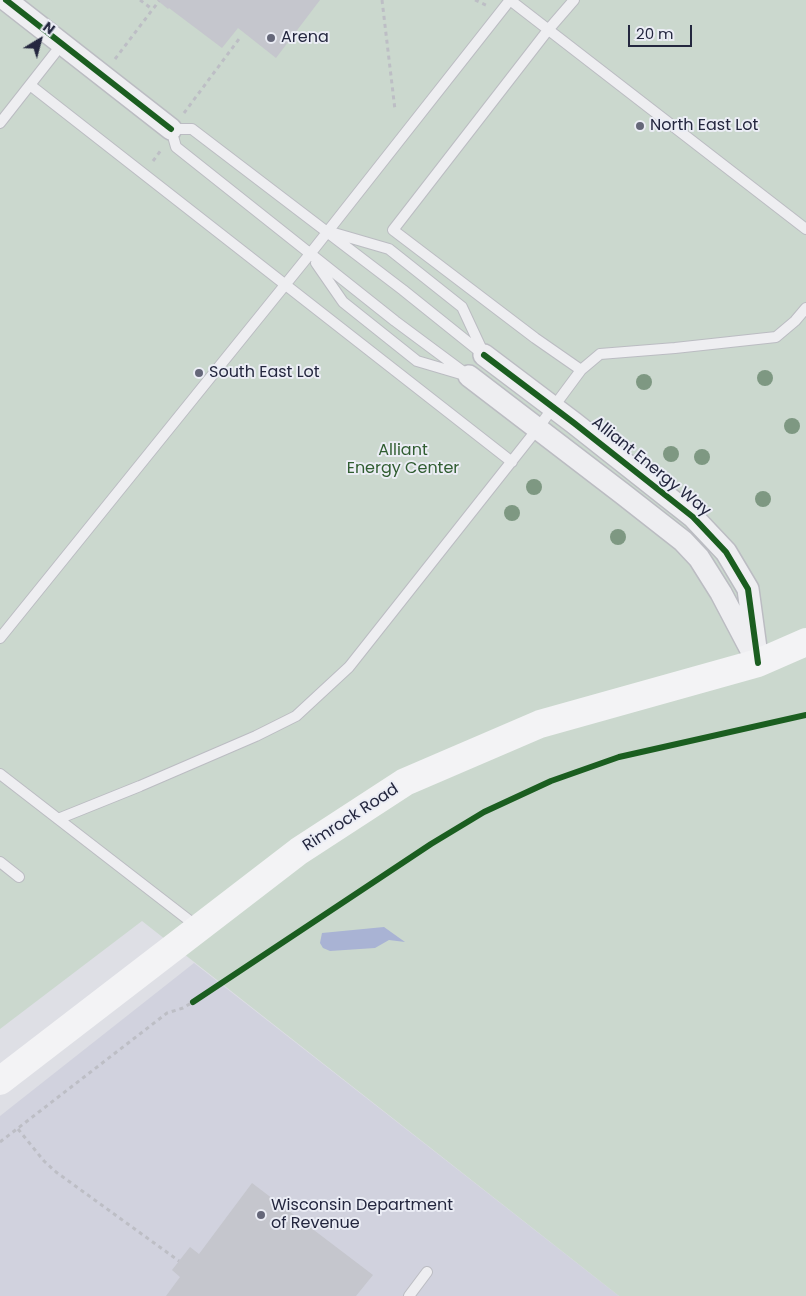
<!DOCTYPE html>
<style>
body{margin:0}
#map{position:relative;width:806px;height:1296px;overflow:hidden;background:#dedfe5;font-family:Poppins,sans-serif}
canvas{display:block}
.north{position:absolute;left:15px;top:15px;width:50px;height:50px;-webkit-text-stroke:4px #ebedf5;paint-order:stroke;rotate:37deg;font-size:14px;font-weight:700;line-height:20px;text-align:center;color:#24273f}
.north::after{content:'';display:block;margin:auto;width:18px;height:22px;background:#24273f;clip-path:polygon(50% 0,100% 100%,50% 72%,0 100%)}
.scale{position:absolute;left:628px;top:25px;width:64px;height:22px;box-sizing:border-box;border:2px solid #24273f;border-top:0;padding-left:6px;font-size:15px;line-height:18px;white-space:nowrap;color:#24273f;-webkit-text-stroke:4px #ebedf5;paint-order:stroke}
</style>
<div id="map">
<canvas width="806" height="1296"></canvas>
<div class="north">N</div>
<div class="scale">20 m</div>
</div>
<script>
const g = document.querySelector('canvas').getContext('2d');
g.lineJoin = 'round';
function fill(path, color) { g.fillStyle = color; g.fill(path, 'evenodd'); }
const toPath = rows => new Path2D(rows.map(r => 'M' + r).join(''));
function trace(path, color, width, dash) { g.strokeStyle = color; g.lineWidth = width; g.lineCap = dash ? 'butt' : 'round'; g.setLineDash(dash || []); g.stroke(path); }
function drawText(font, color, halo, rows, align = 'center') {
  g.font = font + ' Poppins,sans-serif'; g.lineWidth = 4; g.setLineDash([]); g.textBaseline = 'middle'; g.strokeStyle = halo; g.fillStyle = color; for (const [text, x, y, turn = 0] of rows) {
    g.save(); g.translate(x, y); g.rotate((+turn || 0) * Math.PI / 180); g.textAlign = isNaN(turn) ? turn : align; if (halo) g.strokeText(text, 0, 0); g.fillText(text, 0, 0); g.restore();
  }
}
fill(toPath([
 [194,963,619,1296,0,1296,0,1116]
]), '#d1d2de');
fill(toPath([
 [0,0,806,0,806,1296,619,1296,142,921,0,1029]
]), '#cbd8ce');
fill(toPath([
 [384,927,405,942,389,940,375,948,330,951,323,948,320,943,322,933]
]), '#a9b3d4');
fill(toPath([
 [157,0,320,0,276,58,238,28,222,48,169,8,168,9],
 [252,1183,373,1275,356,1296,166,1296,180,1277,172,1270,190,1247,199,1254]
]), '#c5c6cd');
const lane = toPath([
 [510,0,806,229],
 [574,0,548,30,393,230,535,338,581,370],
 [30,85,512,462],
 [0,123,62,44],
 [334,233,389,249,462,307,483,352],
 [316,263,343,302,417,361,461,374],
 [469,376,395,321,176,147,171,129,192,129,403,290,484,355],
 [0,638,310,254,510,0],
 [0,774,199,928],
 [58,819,140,786,256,736,296,716,349,667,538,428,581,370,600,354,675,348,776,337,795,321,806,308],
 [0,862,19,877],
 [409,1296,427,1272]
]);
const street = toPath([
 [6,0,171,129],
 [484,355,574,423,693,517,726,552,748,589,758,663],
 [469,376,623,494,683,541,699,558,721,593,751,650]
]);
trace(lane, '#bbbcc2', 12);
trace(street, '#bbbcc2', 24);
trace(toPath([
 [140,0,152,9],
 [382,0,395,110],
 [475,0,488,6],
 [115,59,159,1],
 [184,113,239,39],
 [153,161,161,150],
 [18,1129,44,1161,56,1172,179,1261],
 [0,1142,167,1013,183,1008,193,1002]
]), '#bdbec5', 3, [4, 4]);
trace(lane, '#eeeef1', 10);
trace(street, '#eeeef1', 21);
trace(toPath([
 [0,1081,299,851,405,782,540,724,758,663,806,642]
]), '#f3f3f5', 28);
trace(toPath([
 [6,0,171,129],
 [484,355,574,423,693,517,726,552,748,589,758,663],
 [193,1002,431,844,484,812,551,781,619,757,806,715]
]), '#1b5e20', 6);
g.fillStyle = '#7e9882';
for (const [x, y] of [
 [765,378],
 [644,382],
 [792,426],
 [671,454],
 [702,457],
 [534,487],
 [763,499],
 [512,513],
 [618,537]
]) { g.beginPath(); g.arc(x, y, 8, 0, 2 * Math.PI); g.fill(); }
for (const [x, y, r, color] of [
 [271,38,5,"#656779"],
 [640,126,5,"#656779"],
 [199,373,5,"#656779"],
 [261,1215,5,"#656779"]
]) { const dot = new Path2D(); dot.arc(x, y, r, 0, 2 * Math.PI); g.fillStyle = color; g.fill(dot); trace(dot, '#ebedf5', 2); }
drawText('16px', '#24273f', '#ebedf5', [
 ["Arena",281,38],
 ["North East Lot",650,126],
 ["South East Lot",209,373],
 ["Wisconsin Department",271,1206],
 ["of Revenue",271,1224]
], 'left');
drawText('16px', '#305d31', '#ebedf5', [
 ["Alliant",403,451],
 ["Energy Center",403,469]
]);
drawText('16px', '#24273f', '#ebedf5', [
 ["Alliant Energy Way",651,467,39],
 ["Rimrock Road",351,818,-33]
]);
</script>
